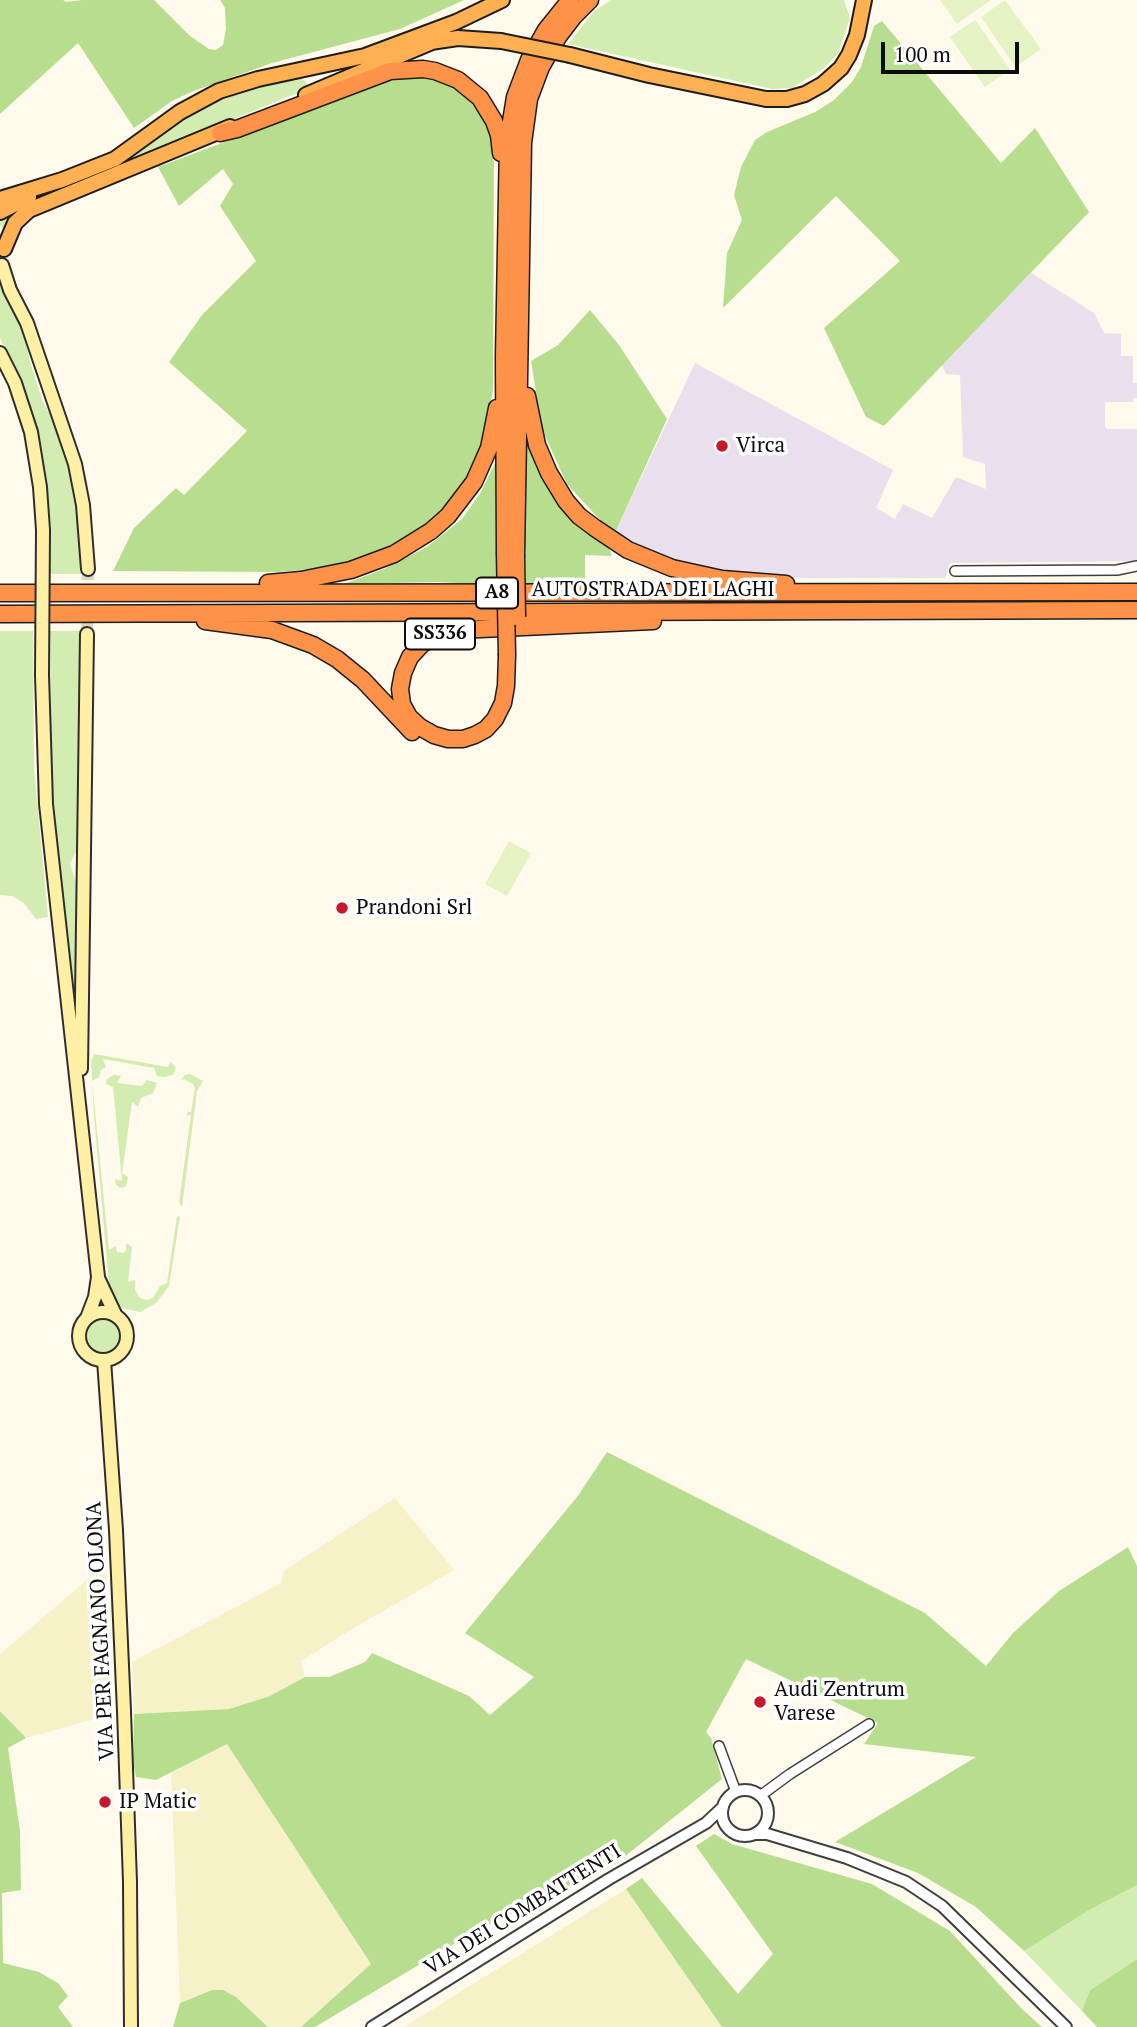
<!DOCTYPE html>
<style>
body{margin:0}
#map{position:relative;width:1137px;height:2027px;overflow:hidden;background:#fffaeb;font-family:"PT Serif",serif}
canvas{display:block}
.scale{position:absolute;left:881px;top:42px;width:138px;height:32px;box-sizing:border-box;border:4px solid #0c0c0c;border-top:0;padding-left:9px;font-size:21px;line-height:24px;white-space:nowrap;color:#0c0c0c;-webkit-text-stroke:5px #fff;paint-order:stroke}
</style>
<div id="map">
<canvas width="1137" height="2027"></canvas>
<div class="scale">100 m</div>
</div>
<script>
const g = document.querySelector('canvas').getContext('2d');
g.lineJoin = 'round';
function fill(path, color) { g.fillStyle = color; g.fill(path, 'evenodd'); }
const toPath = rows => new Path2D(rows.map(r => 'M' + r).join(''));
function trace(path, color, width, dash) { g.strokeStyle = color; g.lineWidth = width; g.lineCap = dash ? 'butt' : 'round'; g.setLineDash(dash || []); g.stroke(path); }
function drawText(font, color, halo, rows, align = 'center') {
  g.font = font + ' "PT Serif",serif'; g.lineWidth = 7; g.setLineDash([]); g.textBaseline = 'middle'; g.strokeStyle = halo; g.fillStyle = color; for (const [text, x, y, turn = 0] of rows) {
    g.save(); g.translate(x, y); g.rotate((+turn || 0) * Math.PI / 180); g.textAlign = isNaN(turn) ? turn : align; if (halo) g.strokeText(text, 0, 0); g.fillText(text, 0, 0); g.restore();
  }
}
fill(toPath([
 [1031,273,1094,313,1104,333,1121,334,1121,356,1133,356,1133,383,1137,383,1137,398,1133,398,1133,402,1105,402,1105,426,1107,429,1137,429,1137,561,950,563,945,578,782,578,731,574,682,565,614,535,695,363,893,470,876,508,895,519,903,504,932,518,956,477,986,489,985,464,963,457,960,375,946,374,942,365]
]), '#eadfec');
fill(toPath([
 [395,1498,454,1570,347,1632,301,1661,305,1677,270,1696,229,1709,134,1714,132,1662,281,1583,284,1571],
 [106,1564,112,1714,26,1738,0,1711,0,1654],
 [227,1743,371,1964,301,2027,268,2027,236,1997,212,1990,180,2003,171,1773],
 [626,1889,722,2027,404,2027]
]), '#f7f1c8');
fill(toPath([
 [611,0,844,0,850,18,838,54,823,69,792,88,772,89,568,44,594,11],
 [300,77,307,83,305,90,43,196,28,204,5,231,0,225,0,218,22,205,218,98,254,86],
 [0,285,23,330,30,362,43,402,58,428,64,446,62,451,65,452,78,510,75,515,79,518,81,574,50,574,49,516,45,468,28,401,0,338],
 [0,631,33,631,34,769,48,917,36,919,24,903,12,896,0,895],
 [50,631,82,631,81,841,70,864,79,891,77,1013,75,1015,51,795],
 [94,1054,168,1067,171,1062,176,1068,173,1075,164,1077,157,1076,154,1068,103,1059,106,1067,101,1070,99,1077,92,1081,109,1250,116,1246,117,1252,123,1253,126,1251,126,1243,132,1247,128,1282,135,1280,135,1290,140,1298,147,1300,153,1298,160,1286,167,1283,177,1217,180,1216,169,1286,156,1303,140,1312,122,1308,115,1302,110,1295,94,1116,91,1061],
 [190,1074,203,1081,197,1091,182,1207,179,1202,191,1115,187,1116,188,1112,191,1112,195,1088,193,1084,184,1079,181,1080,185,1075],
 [114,1075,121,1076,117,1083,142,1086,147,1080,157,1083,153,1093,141,1098,138,1107,132,1102,122,1173,128,1177,126,1186,121,1188,116,1185,115,1179,122,1181,113,1087,106,1084,107,1079],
 '86 1336a17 17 0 1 1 34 0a17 17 0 1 1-34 0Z',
 [1137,1885,1137,1959,1090,1990,1082,2011,1024,1951,1091,1909]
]), '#d3ecb1');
fill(toPath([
 [0,0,63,0,66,2,82,0,154,0,190,36,209,49,216,50,223,45,226,29,225,8,220,0,464,0,400,29,272,63,191,92,172,101,134,128,78,43,0,114],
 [882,21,1001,163,1035,128,1089,212,884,426,866,417,824,328,900,261,836,196,723,308,727,253,742,220,734,195,741,167,755,140,767,132,815,112,834,100,852,82,861,67,874,26],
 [403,75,432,75,447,80,474,98,494,129,493,390,485,435,469,478,451,505,430,524,405,541,362,559,320,568,279,572,113,571,134,528,176,488,184,495,247,431,169,362,202,315,256,261,220,206,233,184,223,169,179,206,158,167],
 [590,310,619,345,667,419,614,535,567,484,542,429,531,361,558,345],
 [522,420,535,462,563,502,607,543,612,556,585,555,585,582,526,585],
 [498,457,497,585,437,582,344,584,384,569,427,547,462,519,481,492],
 [607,1452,925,1613,986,1666,1013,1633,1059,1591,1128,1547,1137,1566,1137,1885,1091,1909,1024,1951,976,1907,918,1873,835,1842,976,1757,864,1744,878,1723,746,1659,706,1732,711,1738,722,1779,614,1865,477,1930,315,2027,301,2027,371,1964,227,1744,156,1780,136,1777,133,1762,134,1714,229,1709,270,1696,305,1677,329,1677,365,1662,372,1653,469,1696,490,1715,534,1677,465,1633,577,1497],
 [0,1711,26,1738,8,1748,20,1831,21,1890,2,1893,3,1963,39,1972,58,1983,68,1996,58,2007,73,2027,0,2027],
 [714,1834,732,1844,872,1884,950,1931,1022,2009,1042,2027,722,2027,626,1889,642,1878,738,1994,773,1954,696,1846],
 [1137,1959,1137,2027,1097,2027,1082,2011,1090,1990],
 [212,1990,223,1990,236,1997,268,2027,173,2027,180,2003]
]), '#b7de8f');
fill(toPath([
 [940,0,991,0,957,24],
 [1005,0,1041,49,1015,67,981,17],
 [975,20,1010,69,985,87,950,37],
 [509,841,531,853,507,896,485,884]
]), '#e5f3c4');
trace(toPath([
 [87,634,88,569]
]), '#dbd6ca', 12, [12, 6]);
const minor = toPath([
 [955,571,1117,570,1137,566],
 [719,1746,736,1792],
 [760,1796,790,1774,869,1724]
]);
const tertiary = toPath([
 '722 1813a23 23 0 1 1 46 0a23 23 0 1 1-46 0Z',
 [755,1834,767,1834,847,1858,906,1882,942,1906,1066,2027],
 [372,2027,609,1879,706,1823,723,1807]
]);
const secondary = toPath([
 [2,265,10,290,27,323,75,464,83,505,88,569],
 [0,353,15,383,31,432,40,487,43,530],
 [42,675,46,804,98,1277,95,1297,87,1318],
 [81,1069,87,634],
 [99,1280,115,1314],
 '79 1336a24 24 0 1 1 48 0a24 24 0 1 1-48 0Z',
 [104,1360,116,1530,124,1711,130,1882,131,2027]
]);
const trunk = toPath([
 [424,43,458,38,501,41],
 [570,55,649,75,766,99,787,99,805,94,823,84,841,68,849,55,857,35,864,0],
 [306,95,432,42],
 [0,199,62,180,115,159,180,112,219,91,258,79,365,56,456,22,502,0],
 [0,212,29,197],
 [4,249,15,223,29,210,230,127]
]);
const motorway = toPath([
 [220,133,237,129,390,71,423,69,435,71,458,80,480,98,494,121,499,135,501,153],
 [527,396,537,445,549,473,566,501,579,516,595,528,628,550,672,568,722,579,786,584],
 [505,553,504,357,508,140,515,97,529,60,546,30,570,0],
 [516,555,523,143,529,99,541,67,558,37,574,16,590,0],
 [268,583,301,580,351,570,394,554,431,531,448,516,474,482,489,448,497,408],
 [0,593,1137,592],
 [0,614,1137,610],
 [205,621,272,630,313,645,337,659,363,680,412,732],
 [507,655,506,686,503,703,495,719,486,729,475,735,463,739,448,739,434,735,420,727,409,717,402,704,400,689,403,673,410,657,422,644,438,635,459,630,653,621]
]);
trace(minor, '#3f3f3f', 12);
trace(tertiary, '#3f3f3f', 14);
trace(secondary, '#2e2e2e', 16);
trace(trunk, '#1d1d1d', 18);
trace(motorway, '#1d1d1d', 19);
trace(minor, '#fff', 9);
trace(tertiary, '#fff', 10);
trace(secondary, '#fff0a6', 12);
trace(trunk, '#ffb052', 14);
trace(motorway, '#ff9249', 16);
const secondaryBridge = toPath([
 [42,675,43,530]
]);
const trunkBridge = toPath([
 [501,41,570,55]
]);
const motorwayBridge = toPath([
 [505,553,507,655],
 [516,555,517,617]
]);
trace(secondaryBridge, '#2e2e2e', 16, []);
trace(trunkBridge, '#1d1d1d', 18, []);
trace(motorwayBridge, '#1d1d1d', 19, []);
trace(secondaryBridge, '#fff0a6', 12);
trace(trunkBridge, '#ffb052', 14);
trace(motorwayBridge, '#ff9249', 16);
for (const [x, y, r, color] of [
 [722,446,7,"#c6192b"],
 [342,908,7,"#c6192b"],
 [760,1702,7,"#c6192b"],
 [105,1802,7,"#c6192b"]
]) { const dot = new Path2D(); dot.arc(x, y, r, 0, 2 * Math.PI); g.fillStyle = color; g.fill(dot); trace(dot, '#fff', 2.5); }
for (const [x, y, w] of [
 [497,593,42],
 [440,634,70]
]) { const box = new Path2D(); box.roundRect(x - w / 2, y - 15.5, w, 31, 5); g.fillStyle = '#fff'; g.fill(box); trace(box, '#0c0c0c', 2); }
drawText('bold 19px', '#0c0c0c', null, [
 ["A8",497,593],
 ["SS336",440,634]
]);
drawText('21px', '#0c0c0c', '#fff', [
 ["Virca",736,446],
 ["Prandoni Srl",356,908],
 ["Audi Zentrum",774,1690],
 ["Varese",774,1714],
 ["IP Matic",119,1802]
], 'left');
drawText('21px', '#0c0c0c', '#fff', [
 ["AUTOSTRADA DEI LAGHI",653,590],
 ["VIA PER FAGNANO OLONA",101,1631,-93],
 ["VIA DEI COMBATTENTI",523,1910,-32]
]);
</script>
